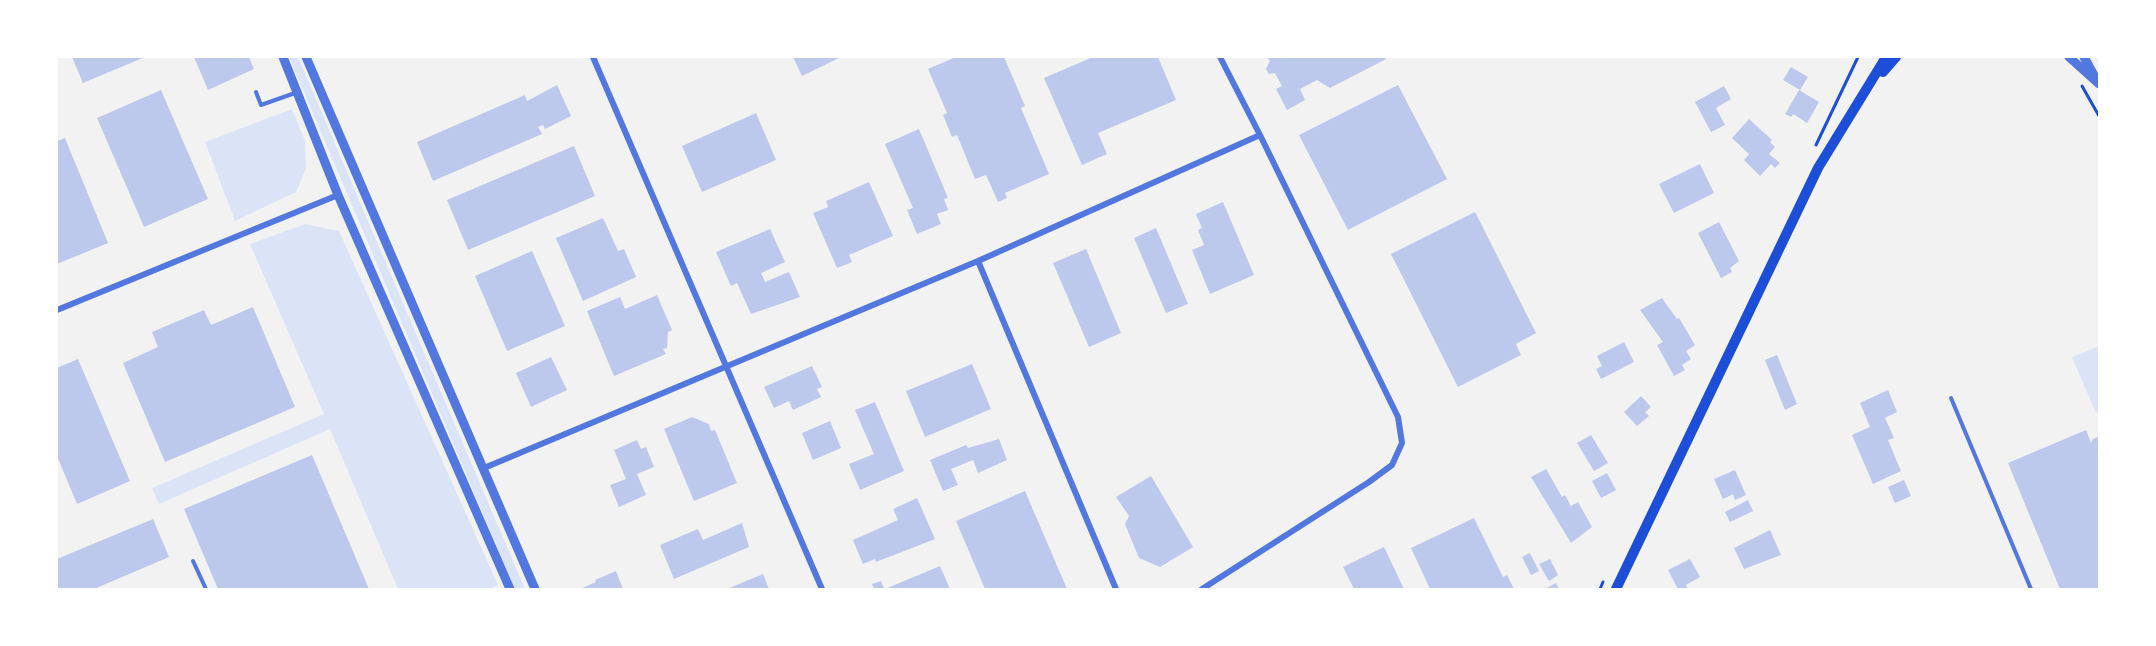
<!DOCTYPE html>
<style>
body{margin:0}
#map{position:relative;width:2156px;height:646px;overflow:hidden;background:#f2f2f2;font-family:"Titillium Web",sans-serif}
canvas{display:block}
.frame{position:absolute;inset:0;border:58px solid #fff;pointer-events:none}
</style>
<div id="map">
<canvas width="2156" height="646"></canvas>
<div class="frame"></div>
</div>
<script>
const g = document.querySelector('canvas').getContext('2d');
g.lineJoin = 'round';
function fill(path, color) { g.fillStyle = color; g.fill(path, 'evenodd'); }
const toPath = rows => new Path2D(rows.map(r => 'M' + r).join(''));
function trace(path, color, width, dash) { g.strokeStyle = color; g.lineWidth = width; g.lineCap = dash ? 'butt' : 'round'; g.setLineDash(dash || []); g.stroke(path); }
fill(toPath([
 [289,57,298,57,525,589,515,589],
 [292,109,305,141,306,168,296,192,235,221,205,142],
 [305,224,339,231,498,585,490,589,398,589,330,429,159,504,152,488,324,414,250,244],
 [2099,346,2099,412,2096,413,2072,357]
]), '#dbe4f7');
fill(toPath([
 [72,57,145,57,83,83],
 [194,57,249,57,254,69,208,90],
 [793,57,841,57,802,76],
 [956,57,1004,57,1025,106,1021,108,1049,174,1005,193,1007,198,998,202,986,175,975,179,957,135,952,137,943,115,947,113,928,69],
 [1093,57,1158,57,1176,100,1098,133,1107,154,1082,165,1044,78],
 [1267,57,1385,57,1386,59,1330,88,1317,80,1300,89,1305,100,1287,110,1276,89,1282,86,1275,73,1269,74,1266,69,1270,61],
 [1791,67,1808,77,1800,90,1783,80],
 [557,85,571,116,545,129,543,125,538,127,542,134,433,181,417,142,525,95,527,101],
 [1398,85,1447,179,1348,230,1299,135],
 [1724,86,1731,99,1716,108,1725,125,1711,132,1695,102],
 [161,90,208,199,144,227,97,118],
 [1799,90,1819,102,1807,123,1793,114,1791,117,1785,114],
 [756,113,776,160,702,192,682,146],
 [1749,119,1772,140,1770,142,1775,147,1769,154,1780,163,1775,168,1771,164,1760,176,1744,160,1749,154,1732,138],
 [919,129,948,198,944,199,948,210,937,214,941,224,917,234,907,210,913,208,885,144],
 [65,138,108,243,57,264,57,141],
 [574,146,595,196,468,250,447,200],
 [1700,164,1714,193,1674,213,1659,184],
 [869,182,893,236,849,255,852,262,837,268,813,213,828,207,826,201],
 [1223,202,1254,275,1210,294,1192,250,1204,245,1198,230,1202,228,1196,214],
 [1475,212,1536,333,1516,344,1521,355,1458,387,1391,254],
 [603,218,618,251,624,249,636,277,583,301,556,238],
 [1719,222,1739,261,1730,268,1732,272,1721,278,1698,233],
 [1156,228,1188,304,1166,313,1134,238],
 [770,229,785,262,761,273,763,277,765,282,789,272,800,297,751,314,737,283,731,286,716,252],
 [1086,249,1121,333,1089,347,1053,263],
 [532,251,565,326,507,351,475,276],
 [657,295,672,330,668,332,667,348,663,349,666,354,614,376,587,311,620,297,625,309],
 [1662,298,1677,319,1679,318,1695,345,1686,351,1691,359,1682,365,1685,370,1674,376,1657,345,1663,342,1640,310],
 [253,307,295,407,165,462,123,363,158,347,152,332,204,310,211,325],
 [1624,342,1634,362,1601,379,1596,369,1602,366,1597,356],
 [1777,355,1797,404,1785,410,1765,360],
 [551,357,567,390,531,407,516,373],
 [78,359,130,481,77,504,57,456,57,368],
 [972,364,991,409,925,437,906,391],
 [812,366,822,387,817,389,821,397,793,410,789,401,774,408,764,387],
 [1888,390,1897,412,1885,418,1894,438,1888,440,1901,471,1873,484,1852,435,1870,427,1860,403],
 [1641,396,1651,407,1645,412,1649,416,1637,426,1624,412],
 [875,402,904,471,860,490,849,464,874,454,855,410],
 [692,417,709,424,711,431,715,430,737,483,694,501,664,429],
 [830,421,841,448,813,460,802,433],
 [2086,430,2091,443,2093,439,2098,437,2099,439,2099,454,2097,455,2099,456,2099,589,2060,589,2008,463],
 [1591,435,1608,463,1594,471,1577,443],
 [999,439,1007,460,978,473,973,460,951,469,958,485,943,491,930,460,966,445,968,448],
 [637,440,641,449,646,447,654,467,637,474,646,495,619,507,610,485,626,479,614,450],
 [312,455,369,589,218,589,184,509],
 [1546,469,1562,497,1565,495,1571,506,1578,502,1592,527,1571,543,1531,477],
 [1735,470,1746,495,1735,500,1733,494,1723,499,1714,479],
 [1607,473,1616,490,1601,498,1592,481],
 [1151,476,1193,547,1160,567,1139,558,1125,524,1129,516,1116,497],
 [1904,480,1911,496,1895,503,1888,487],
 [1025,491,1067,589,985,589,956,521],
 [917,498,935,539,876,562,875,559,863,564,853,540,898,520,893,509],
 [1748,500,1753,511,1730,522,1725,512],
 [1474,518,1503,577,1507,575,1514,589,1430,589,1411,548],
 [153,519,169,557,94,589,57,589,57,559],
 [742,523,749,547,674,579,660,545,698,529,703,540],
 [1770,530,1781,555,1744,569,1734,548],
 [1384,547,1404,589,1354,589,1343,567],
 [1530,553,1539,571,1531,575,1522,557],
 [1550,559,1558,575,1549,581,1539,564],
 [1690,559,1700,577,1686,585,1688,589,1678,589,1668,570],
 [940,566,950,589,885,589],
 [616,571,623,589,580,589,596,582,595,580],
 [763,574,769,589,727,589],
 [881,581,884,589,874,589,872,584],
 [1556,583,1559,589,1545,589]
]), '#bdc9ec');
trace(toPath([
 [2082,86,2099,116],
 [1816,145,1858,57],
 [1600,589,1603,582]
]), '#1d4ed8', 3);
trace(toPath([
 [256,92,261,105,295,93],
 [1951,398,2031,589],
 [193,561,206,589]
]), '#5277de', 4);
trace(toPath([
 [593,57,822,589],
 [978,261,1116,589],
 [57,310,338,195],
 [484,468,978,261,1260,135,1220,57],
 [1202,589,1369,482,1392,465,1402,443,1398,417,1260,135]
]), '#5277de', 6);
trace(toPath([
 [283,57,338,195,510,589],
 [306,57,535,589],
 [2069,57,2099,84],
 [2084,57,2096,79]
]), '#5277de', 9);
trace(toPath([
 [1883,72,1896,57],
 [1616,589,1818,168,1886,57]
]), '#1d4ed8', 10);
</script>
